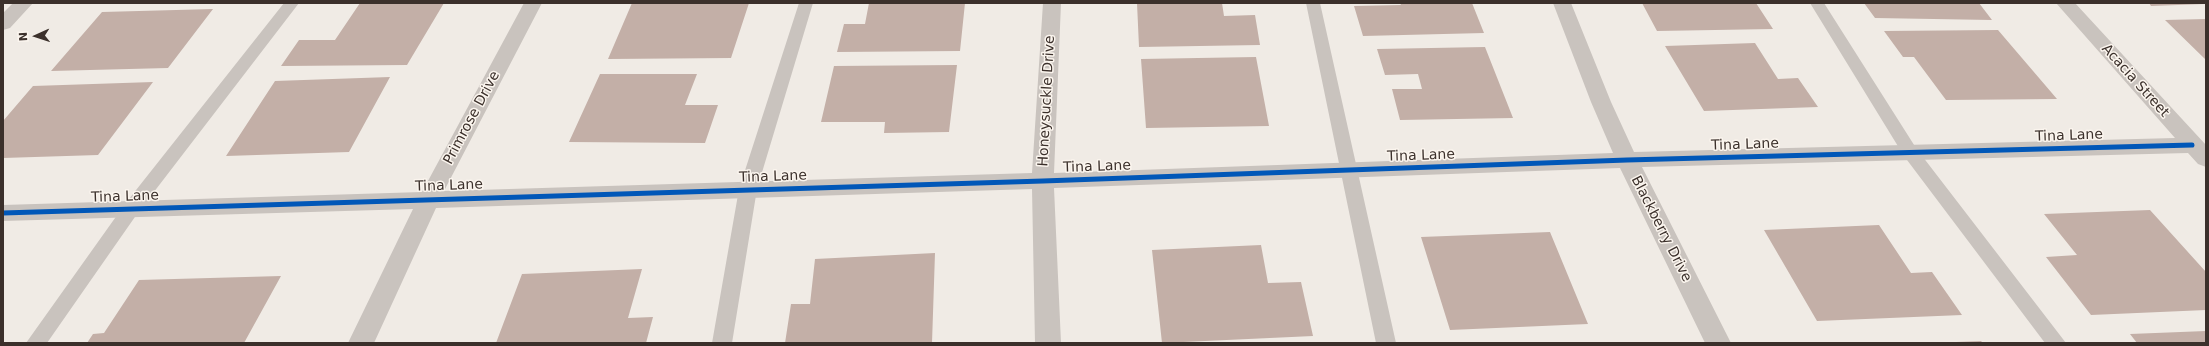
<!DOCTYPE html>
<style>
body{margin:0}
#map{position:relative;width:2209px;height:346px;overflow:hidden;background:#f0ebe5;font-family:"DejaVu Sans",sans-serif}
canvas{display:block}
.frame{position:absolute;inset:0;border:4px solid #3b302b;pointer-events:none}
.north{position:absolute;left:16px;top:16px;width:40px;height:40px;-webkit-text-stroke:3px #fbf5ee;paint-order:stroke;rotate:267deg;font-size:11px;font-weight:700;line-height:16px;text-align:center;color:#3b302b}
.north::after{content:'';display:block;margin:auto;width:14px;height:18px;background:#3b302b;clip-path:polygon(50% 0,100% 100%,50% 72%,0 100%)}
</style>
<div id="map">
<canvas width="2209" height="346"></canvas>
<div class="frame"></div>
<div class="north">N</div>
</div>
<script>
const g = document.querySelector('canvas').getContext('2d');
g.lineJoin = 'round';
function fill(path, color) { g.fillStyle = color; g.fill(path, 'evenodd'); }
const toPath = rows => new Path2D(rows.map(r => 'M' + r).join(''));
function trace(path, color, width, dash) { g.strokeStyle = color; g.lineWidth = width; g.lineCap = dash ? 'butt' : 'round'; g.setLineDash(dash || []); g.stroke(path); }
function drawText(font, color, halo, rows, align = 'center') {
  g.font = font + ' "DejaVu Sans",sans-serif'; g.lineWidth = 3; g.setLineDash([]); g.textBaseline = 'middle'; g.strokeStyle = halo; g.fillStyle = color; for (const [text, x, y, turn = 0] of rows) {
    g.save(); g.translate(x, y); g.rotate((+turn || 0) * Math.PI / 180); g.textAlign = isNaN(turn) ? turn : align; if (halo) g.strokeText(text, 0, 0); g.fillText(text, 0, 0); g.restore();
  }
}
fill(toPath([
 [360,3,444,3,407,65,281,66,299,40,335,40],
 [632,3,749,3,731,58,608,59],
 [869,3,965,3,960,51,837,52,844,24,865,24],
 [1137,3,1222,3,1224,16,1255,15,1260,45,1139,47],
 [1400,3,1472,3,1484,33,1363,36,1354,6,1401,5],
 [1642,3,1756,3,1773,29,1657,31],
 [1864,3,1979,3,1992,20,1875,18],
 [2149,3,2205,3,2205,4,2151,6],
 [213,9,168,68,51,71,102,12],
 [2206,19,2206,60,2165,20],
 [1998,30,2057,99,1946,100,1914,57,1903,57,1884,31],
 [1755,43,1778,79,1798,78,1818,107,1704,111,1665,46],
 [1485,47,1513,118,1400,120,1392,89,1422,89,1418,74,1385,75,1377,49],
 [1256,57,1269,126,1146,128,1141,59],
 [957,65,949,132,884,133,885,122,821,122,834,66],
 [600,74,697,74,685,105,718,105,705,143,569,142],
 [390,77,349,152,226,156,275,81],
 [153,82,98,155,3,158,3,121,33,86],
 [2150,210,2206,272,2206,310,2091,315,2046,257,2077,255,2044,214],
 [1879,225,1911,273,1932,272,1962,315,1817,321,1764,230],
 [1550,232,1588,324,1450,330,1421,237],
 [1261,245,1268,283,1301,282,1313,336,1162,343,1152,250],
 [935,253,932,343,785,343,791,304,810,304,815,259],
 [642,269,628,318,653,317,646,343,496,343,522,274],
 [281,276,244,343,87,343,93,334,104,333,139,280],
 [2206,331,2206,343,2137,343,2130,334],
 [1981,341,1983,343,1956,343,1956,342]
]), '#c3afa7');
fill(toPath([
 [284,3,299,3,137,214,47,343,26,343,125,204,284,3],
 [799,3,813,3,757,189,732,343,712,343,739,189,799,3],
 [1306,3,1320,3,1396,343,1376,343,1306,3],
 [1810,3,1824,3,1916,148,2066,343,2045,343,1904,156,1810,3]
]), '#c9c3be');
fill(toPath([
 [13,3,33,3,10,28,3,30,3,13,13,3],
 [524,3,542,3,444,191,1032,173,1043,3,1061,3,1054,173,1613,153,1591,102,1553,3,1571,3,1611,102,1634,152,2175,138,2056,3,2075,3,2206,145,2206,167,2198,164,2188,153,1642,167,1731,343,1705,343,1620,168,1054,188,1061,343,1035,343,1032,189,436,208,374,343,348,343,413,209,3,221,3,205,422,192,524,3]
]), '#c9c3be');
trace(toPath([
 [3,213,1043,181,1627,160,2192,145]
]), '#0057b8', 5);
drawText('14px', '#3b302b', '#fbf5ee', [
 ["Acacia Street",2135,81,48],
 ["Honeysuckle Drive",1047,101,-87],
 ["Primrose Drive",472,118,-62],
 ["Tina Lane",2069,136,-2],
 ["Tina Lane",1745,145,-2],
 ["Tina Lane",1421,156,-2],
 ["Tina Lane",1097,167,-2],
 ["Tina Lane",773,177,-2],
 ["Tina Lane",449,186,-2],
 ["Tina Lane",125,197,-2],
 ["Blackberry Drive",1661,229,63]
]);
</script>
